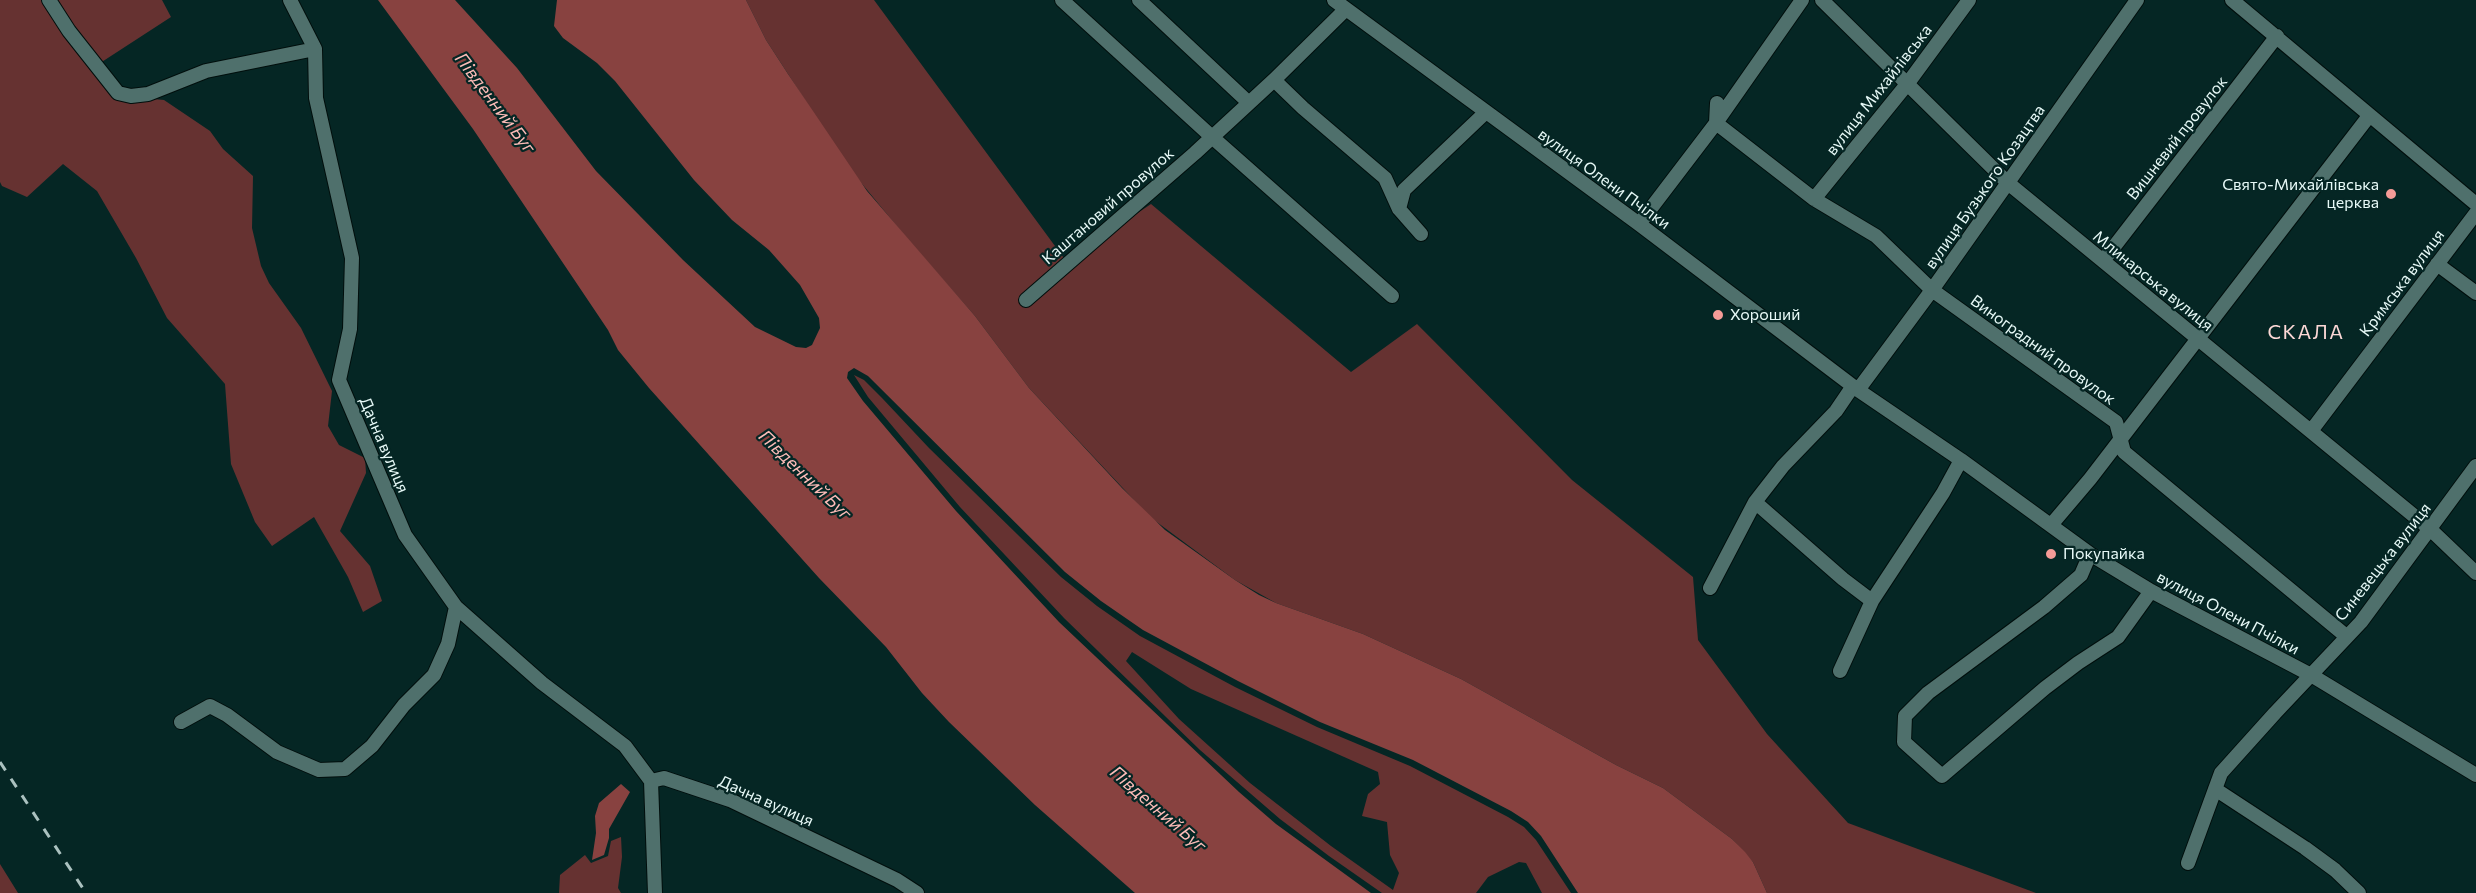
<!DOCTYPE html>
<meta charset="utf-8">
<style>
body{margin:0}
canvas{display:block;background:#052624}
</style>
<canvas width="2476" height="893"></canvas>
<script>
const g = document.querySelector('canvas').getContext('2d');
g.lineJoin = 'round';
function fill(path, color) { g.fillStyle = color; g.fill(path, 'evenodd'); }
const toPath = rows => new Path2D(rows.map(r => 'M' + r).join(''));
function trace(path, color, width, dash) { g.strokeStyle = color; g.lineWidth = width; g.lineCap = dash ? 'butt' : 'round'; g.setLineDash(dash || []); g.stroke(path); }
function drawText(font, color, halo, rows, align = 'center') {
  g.font = font + ' Commissioner,sans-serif'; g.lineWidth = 4.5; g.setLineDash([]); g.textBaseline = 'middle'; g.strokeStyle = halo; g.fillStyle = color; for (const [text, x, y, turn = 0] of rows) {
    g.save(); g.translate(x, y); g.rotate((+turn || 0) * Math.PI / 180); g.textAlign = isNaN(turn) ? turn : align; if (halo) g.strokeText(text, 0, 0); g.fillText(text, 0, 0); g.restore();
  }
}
fill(toPath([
 [0,0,162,0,171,17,94,67,132,97,164,100,210,131,223,149,253,176,252,228,261,266,269,283,301,328,332,391,328,426,339,445,365,458,366,473,340,531,370,566,382,601,363,612,348,577,314,517,272,546,255,522,231,464,225,384,167,318,136,258,97,191,63,164,27,197,2,186,0,182],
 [746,0,874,0,1066,261,1151,204,1351,372,1417,324,1572,480,1693,577,1698,640,1767,734,1848,823,2036,893,1767,893,1753,862,1732,839,1663,788,1616,765,1461,679,1363,634,1276,603,1235,580,1150,517,1029,388,975,316,910,242,849,168,766,40],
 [854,375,864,380,882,398,929,448,1061,577,1097,606,1140,636,1235,687,1317,727,1410,766,1508,817,1524,827,1536,840,1571,893,1542,893,1526,863,1519,862,1488,877,1476,893,1382,893,1329,856,1280,819,1200,750,1064,618,960,507,868,397],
 [1132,652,1191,689,1378,772,1380,784,1368,794,1362,816,1387,822,1390,855,1399,873,1393,890,1331,846,1250,783,1179,719,1126,661],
 [621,837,622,857,618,888,621,893,559,893,560,875,585,855,591,863,608,856,611,841],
 [0,864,18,893,0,893]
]), '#663231');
fill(toPath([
 [378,0,455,0,517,68,596,171,683,260,755,327,796,347,806,348,812,345,820,328,819,318,800,285,769,250,732,220,694,180,615,81,597,63,563,38,554,26,557,0,746,0,766,40,788,74,867,191,975,316,1029,388,1122,488,1165,530,1235,580,1259,595,1276,603,1363,634,1461,679,1616,765,1663,788,1732,839,1745,852,1753,862,1767,893,1578,893,1541,836,1528,822,1511,811,1413,760,1320,722,1238,681,1143,630,1101,601,1065,572,868,376,854,368,848,372,847,378,863,401,956,511,1059,622,1239,792,1276,824,1371,893,1135,893,1035,805,949,722,922,693,886,647,819,578,649,388,618,350,608,330,473,129],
 [621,784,630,792,609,829,609,838,604,855,592,860,596,833,595,816,599,803]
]), '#884240');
const minor = toPath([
 [49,0,69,31,118,93,131,96,148,94,206,71,315,49],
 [290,0,315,49,316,98,352,258,350,329,339,380,405,535,456,607,542,683,625,746,651,781],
 [1062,0,1212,137,1392,296],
 [1139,0,1248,102],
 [1334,0,1639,224,1858,390,1961,460,2090,554,2151,591,2311,675,2476,775],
 [1822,0,2008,183,2430,529,2476,573],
 [2232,0,2476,204],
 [1274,80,1303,108,1385,178,1399,209,1421,234],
 [1717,103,1716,123,1814,199,1876,236,1932,290,2116,422,2124,452,2346,636],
 [1814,199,1908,83,1969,0],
 [1399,209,1404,190,1486,112],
 [1639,224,1716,123,1802,0],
 [2103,261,2277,36],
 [2437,264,2476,293],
 [1026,300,1195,153,1274,80,1346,9],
 [1858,390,1932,290,2137,0],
 [2311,431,2476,213],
 [1755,502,1843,579,1872,601],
 [2051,525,2090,479,2369,116],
 [2090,554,2081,575,2044,607,1928,693,1905,716,1904,742,1942,776,2045,688,2078,663,2118,637,2151,591],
 [1710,588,1755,502,1783,466,1836,411,1853,386],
 [1840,671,1872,601,1943,493,1961,460],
 [181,722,210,706,227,715,277,752,319,770,345,769,372,746,404,705,434,675,448,644,456,607],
 [651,781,664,778,730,800,897,880,917,893],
 [651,781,655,893],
 [2215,789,2305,848,2335,870,2359,893],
 [2188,863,2221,773,2275,713,2361,622,2476,466]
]);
trace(minor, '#000e0c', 16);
trace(minor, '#4f706c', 14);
trace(toPath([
 [0,762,86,893]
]), '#abc1bf', 3, [10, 10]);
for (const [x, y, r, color] of [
 [2391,194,6,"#f59b97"],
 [1718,315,6,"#f59b97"],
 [2051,554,6,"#f59b97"]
]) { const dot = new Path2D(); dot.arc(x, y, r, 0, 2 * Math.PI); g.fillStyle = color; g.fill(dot); trace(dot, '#052624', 2); }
drawText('16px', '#e7f9f7', '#052624', [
 ["вулиця Михайлівська",1879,90,-52],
 ["Вишневий провулок",2177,138,-52],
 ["вулиця Олени Пчілки",1604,179,36],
 ["вулиця Бузького Козацтва",1985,187,-55],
 ["Каштановий провулок",1108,206,-41],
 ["Млинарська вулиця",2153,281,39],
 ["Кримська вулиця",2402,283,-53],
 ["Виноградний провулок",2043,350,36],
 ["Дачна вулиця",384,445,67],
 ["Синевецька вулиця",2383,562,-52],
 ["вулиця Олени Пчілки",2228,613,28],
 ["Дачна вулиця",766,801,24]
]);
drawText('16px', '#e7f9f7', '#052624', [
 ["Свято-Михайлівська",2379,185,"right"],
 ["церква",2379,203,"right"],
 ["Хороший",1730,315],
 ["Покупайка",2063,554]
], 'left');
drawText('italic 18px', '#fdbcb8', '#052624', [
 ["Південний Буг",495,103,53],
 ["Південний Буг",805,475,44],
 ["Південний Буг",1158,809,41]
]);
g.letterSpacing = '1.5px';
drawText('20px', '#fcd8d6', '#052624', [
 ["СКАЛА",2306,332]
]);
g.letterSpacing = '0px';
</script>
